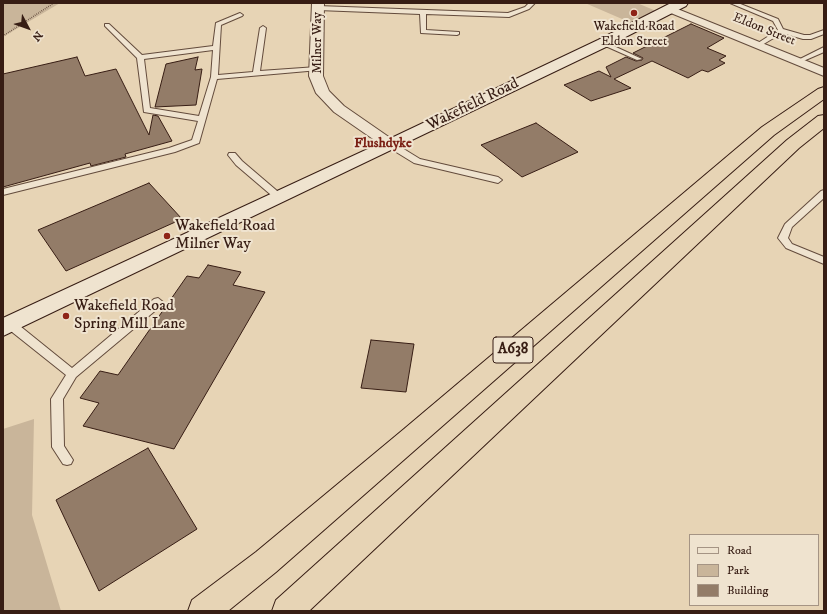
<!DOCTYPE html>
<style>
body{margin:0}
#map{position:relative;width:827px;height:614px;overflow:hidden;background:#e7d4b5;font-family:"IM FELL DW Pica",serif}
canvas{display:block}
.frame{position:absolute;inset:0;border:4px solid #371d14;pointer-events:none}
.legend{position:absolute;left:689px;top:534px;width:130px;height:72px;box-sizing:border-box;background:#efe3cf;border:1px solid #a59484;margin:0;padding:5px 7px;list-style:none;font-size:12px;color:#371d14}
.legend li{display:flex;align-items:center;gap:8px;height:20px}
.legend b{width:20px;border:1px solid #a59484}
.north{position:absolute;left:8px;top:8px;width:40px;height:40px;-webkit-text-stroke:3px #efe3cf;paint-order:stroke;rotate:131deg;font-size:11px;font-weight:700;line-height:16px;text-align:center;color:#371d14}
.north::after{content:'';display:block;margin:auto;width:14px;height:18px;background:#371d14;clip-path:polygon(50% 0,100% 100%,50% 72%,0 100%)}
</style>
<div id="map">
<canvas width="827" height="614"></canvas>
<div class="frame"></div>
<ul class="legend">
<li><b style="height:5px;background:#efe3cf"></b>Road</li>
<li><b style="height:11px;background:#c9b59a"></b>Park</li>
<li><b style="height:11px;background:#937c68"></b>Building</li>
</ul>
<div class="north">N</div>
</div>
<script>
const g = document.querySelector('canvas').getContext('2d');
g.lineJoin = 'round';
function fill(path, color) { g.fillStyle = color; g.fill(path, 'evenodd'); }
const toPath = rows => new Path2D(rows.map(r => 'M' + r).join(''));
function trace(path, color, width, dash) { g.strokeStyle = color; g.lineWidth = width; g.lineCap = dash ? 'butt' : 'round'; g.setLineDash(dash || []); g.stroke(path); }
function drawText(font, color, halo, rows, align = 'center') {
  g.font = font + ' "IM FELL DW Pica",serif'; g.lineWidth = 4; g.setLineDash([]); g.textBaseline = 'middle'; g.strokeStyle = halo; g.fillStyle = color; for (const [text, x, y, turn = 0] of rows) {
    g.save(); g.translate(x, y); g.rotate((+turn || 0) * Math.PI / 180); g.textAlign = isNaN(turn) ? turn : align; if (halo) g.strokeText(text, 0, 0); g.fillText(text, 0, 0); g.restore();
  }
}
fill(toPath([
 [3,3,60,3,3,37],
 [585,3,637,3,661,13,636,25],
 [34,419,32,515,61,611,3,611,3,429]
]), '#c9b59a');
const building = toPath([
 [691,24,724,38,707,48,726,56,719,60,725,63,708,72,702,70,688,78,652,61,614,79,631,88,591,101,564,85,599,71,611,77,606,67,626,57,636,61,642,60,643,58,633,53,691,24],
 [77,57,85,76,116,69,149,135,153,115,158,116,172,141,125,154,126,157,91,166,90,163,3,187,3,74,77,57],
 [198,57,195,70,202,69,196,105,155,107,166,64,198,57],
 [536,123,578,152,522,177,481,145,536,123],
 [149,183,182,219,66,271,38,230,149,183],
 [208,265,241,272,233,285,265,292,174,449,83,426,99,403,80,398,100,371,118,375,187,276,199,278,208,265],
 [371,340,414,344,406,392,361,388,371,340],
 [148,448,197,529,99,591,56,500,148,448]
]);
fill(building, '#937c68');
trace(building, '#371d14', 1);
const service = toPath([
 [529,3,535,3,529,9,509,17,426,14,426,30,459,32,459,34,457,35,421,33,420,14,318,10,315,8,318,6,508,13,525,7,529,3],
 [730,3,738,3,778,19,783,29,804,35,810,35,824,30,824,34,811,39,803,39,782,33,762,45,758,45,758,43,778,30,773,21,730,3],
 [240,13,243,15,242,16,221,25,218,75,253,72,260,28,263,26,266,28,260,71,317,67,319,68,319,70,217,79,199,143,175,152,3,195,3,189,169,148,192,140,198,121,144,112,137,58,105,26,105,24,109,24,142,55,213,46,216,23,240,13],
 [213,50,211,77,199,116,150,108,144,59,213,50],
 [601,42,605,42,642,59,637,60,601,44,601,42],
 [824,47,824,52,801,62,796,61,824,47],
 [388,143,394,143,420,159,498,177,502,180,498,183,414,163,388,147,388,143],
 [229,153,235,153,242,161,283,196,284,198,283,200,277,200,236,165,228,155,229,153],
 [824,190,824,198,792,227,788,238,792,244,824,257,824,264,786,248,778,238,785,224,821,191,824,190],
 [158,298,163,302,162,305,76,377,63,399,64,446,73,460,71,464,67,465,63,464,52,447,51,399,66,375,7,328,6,325,7,322,15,322,72,368,154,299,158,298]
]);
const minor = toPath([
 [312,3,324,3,323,76,329,91,344,106,396,142,398,145,396,148,386,148,334,112,316,93,309,76,312,3],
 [670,6,824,68,824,76,666,11,664,9,670,6]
]);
const secondary = toPath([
 [671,3,688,3,686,6,608,46,3,336,3,318,385,141,598,40,671,3]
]);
const trunk = toPath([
 [824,87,824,99,774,135,276,572,228,611,188,611,192,600,256,552,404,429,762,127,818,89,824,87],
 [824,115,824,128,799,148,309,611,272,611,276,600,787,140,818,116,824,115]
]);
trace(service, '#634b3c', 2);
trace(minor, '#634b3c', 2);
trace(secondary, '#371d14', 2);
trace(trunk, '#371d14', 2);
trace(toPath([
 [3,36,54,3]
]), '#371d14', 1.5, [0.5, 1.5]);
fill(service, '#efe3cf');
fill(minor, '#efe3cf');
fill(secondary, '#efe3cf');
fill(trunk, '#e7d4b5');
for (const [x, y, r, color] of [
 [634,13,4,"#8f2418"],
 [167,236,4,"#8f2418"],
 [66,316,4,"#8f2418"]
]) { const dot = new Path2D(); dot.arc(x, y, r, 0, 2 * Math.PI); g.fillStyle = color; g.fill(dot); trace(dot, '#efe3cf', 1.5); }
drawText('13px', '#371d14', '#efe3cf', [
 ["Wakefield Road",634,27],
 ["Eldon Street",634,42]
]);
drawText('13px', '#371d14', '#efe3cf', [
 ["Eldon Street",764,30,22],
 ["Milner Way",318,43,-90]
]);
drawText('bold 14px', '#7a1f14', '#efe3cf', [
 ["Flushdyke",383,144]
]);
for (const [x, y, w] of [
 [513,350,40]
]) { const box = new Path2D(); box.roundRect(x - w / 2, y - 13, w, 26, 3); g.fillStyle = '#efe3cf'; g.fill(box); trace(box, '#371d14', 1); }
drawText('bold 15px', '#371d14', null, [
 ["A638",513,350]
]);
drawText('16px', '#371d14', '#efe3cf', [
 ["Wakefield Road",473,105,-26]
]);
drawText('16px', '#371d14', '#efe3cf', [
 ["Wakefield Road",175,227],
 ["Milner Way",175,245],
 ["Wakefield Road",74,307],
 ["Spring Mill Lane",74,325]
], 'left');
</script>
